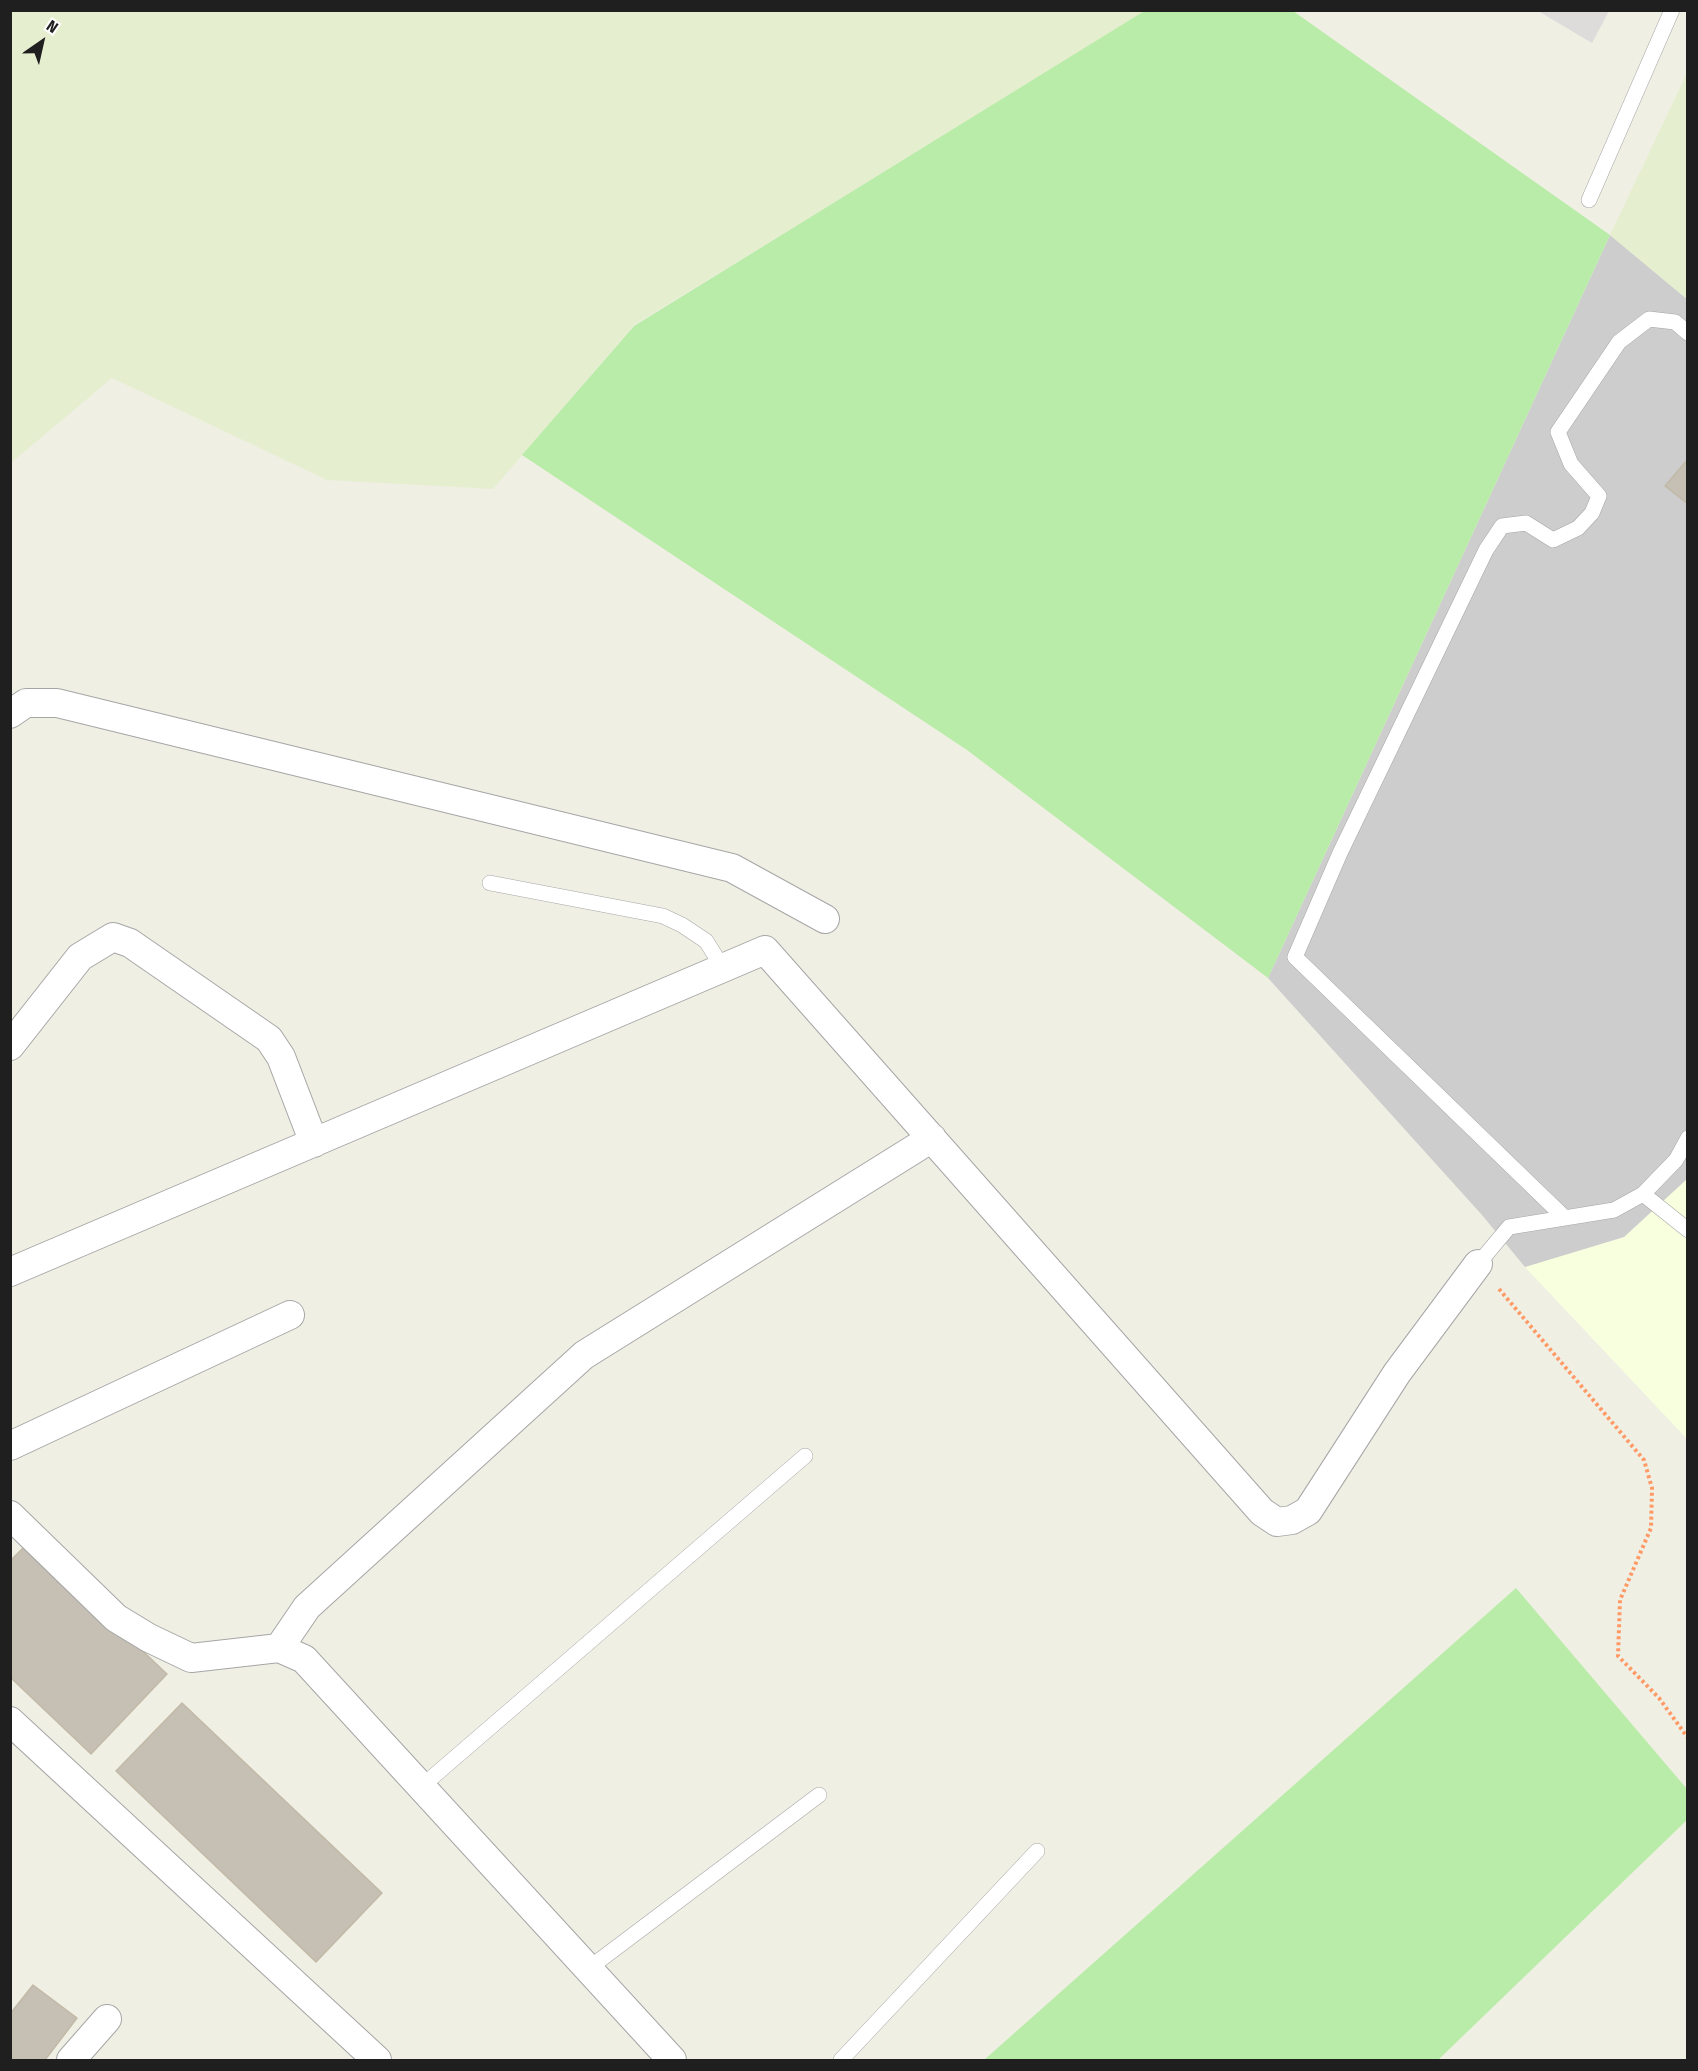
<!DOCTYPE html>
<style>
body{margin:0}
#map{position:relative;width:1698px;height:2071px;overflow:hidden;background:#f0efe4;font-family:"Fira Sans Condensed",sans-serif}
canvas{display:block}
.frame{position:absolute;inset:0;border:12px solid #1f1f1f;pointer-events:none}
.north{position:absolute;left:12px;top:12px;width:60px;height:60px;-webkit-text-stroke:4px #fff;paint-order:stroke;rotate:34deg;font-size:16px;font-weight:700;line-height:24px;text-align:center;color:#1f1f1f}
.north::after{content:'';display:block;margin:auto;width:21px;height:27px;background:#1f1f1f;clip-path:polygon(50% 0,100% 100%,50% 72%,0 100%)}
</style>
<div id="map">
<canvas width="1698" height="2071"></canvas>
<div class="frame"></div>
<div class="north">N</div>
</div>
<script>
const g = document.querySelector('canvas').getContext('2d');
g.lineJoin = 'round';
function fill(path, color) { g.fillStyle = color; g.fill(path, 'evenodd'); }
const toPath = rows => new Path2D(rows.map(r => 'M' + r).join(''));
function trace(path, color, width, dash) { g.strokeStyle = color; g.lineWidth = width; g.lineCap = dash ? 'butt' : 'round'; g.setLineDash(dash || []); g.stroke(path); }
fill(toPath([
 [1538,11,1609,11,1592,43]
]), '#dddcdb');
fill(toPath([
 [1687,1179,1687,1439,1525,1267,1624,1237]
]), '#f7ffde');
fill(toPath([
 [1610,235,1687,299,1687,1179,1624,1237,1525,1267,1482,1215,1268,978]
]), '#cdcdcd');
fill(toPath([
 [11,11,1146,11,634,325,493,489,327,480,112,378,11,463],
 [1687,73,1687,299,1610,235]
]), '#e5efcf');
fill(toPath([
 [1146,10,1293,11,1610,235,1268,978,967,750,522,455,634,326],
 [1516,1588,1687,1789,1687,1820,1438,2060,984,2060]
]), '#b9eca8');
const building = toPath([
 [1688,459,1688,504,1665,486,1688,459],
 [28,1543,167,1674,91,1754,10,1677,10,1561,28,1543],
 [182,1703,382,1893,316,1962,116,1771,182,1703],
 [33,1985,77,2018,45,2060,10,2060,10,2014,33,1985]
]);
fill(building, '#c5bfb4');
trace(building, '#c2b9a6', 1.5);
const service = toPath([
 [1589,200,1672,10],
 [490,883,663,916,682,925,706,941,723,968],
 [1643,1194,1688,1230],
 [1565,1218,1295,957,1340,853,1486,550,1502,526,1526,523,1553,540,1578,528,1592,513,1599,496,1571,464,1558,432,1619,342,1649,319,1675,322,1688,333],
 [1478,1264,1509,1227,1614,1210,1643,1194,1676,1160,1688,1138],
 [421,1787,805,1456],
 [588,1969,819,1795],
 [841,2060,1037,1851]
]);
const minor = toPath([
 [10,714,26,703,57,703,732,868,825,919],
 [10,1046,80,957,113,937,130,943,269,1039,281,1057,314,1143],
 [10,1272,765,950,1262,1512,1277,1522,1292,1520,1308,1511,1397,1373,1478,1264],
 [10,1446,290,1315],
 [10,1515,116,1618,149,1638,191,1658,279,1648,304,1659,672,2060],
 [279,1648,307,1607,584,1355,932,1138],
 [10,1721,377,2060],
 [71,2060,107,2019]
]);
trace(service, '#a6a6a6', 16);
trace(minor, '#a6a6a6', 30);
trace(toPath([
 [1499,1289,1644,1460,1652,1488,1651,1528,1620,1600,1618,1656,1659,1698,1688,1738],
 [1688,2029,1688,2046]
]), '#ff9a66', 4, [3, 3]);
trace(service, '#fff', 15);
trace(minor, '#fff', 28);
</script>
